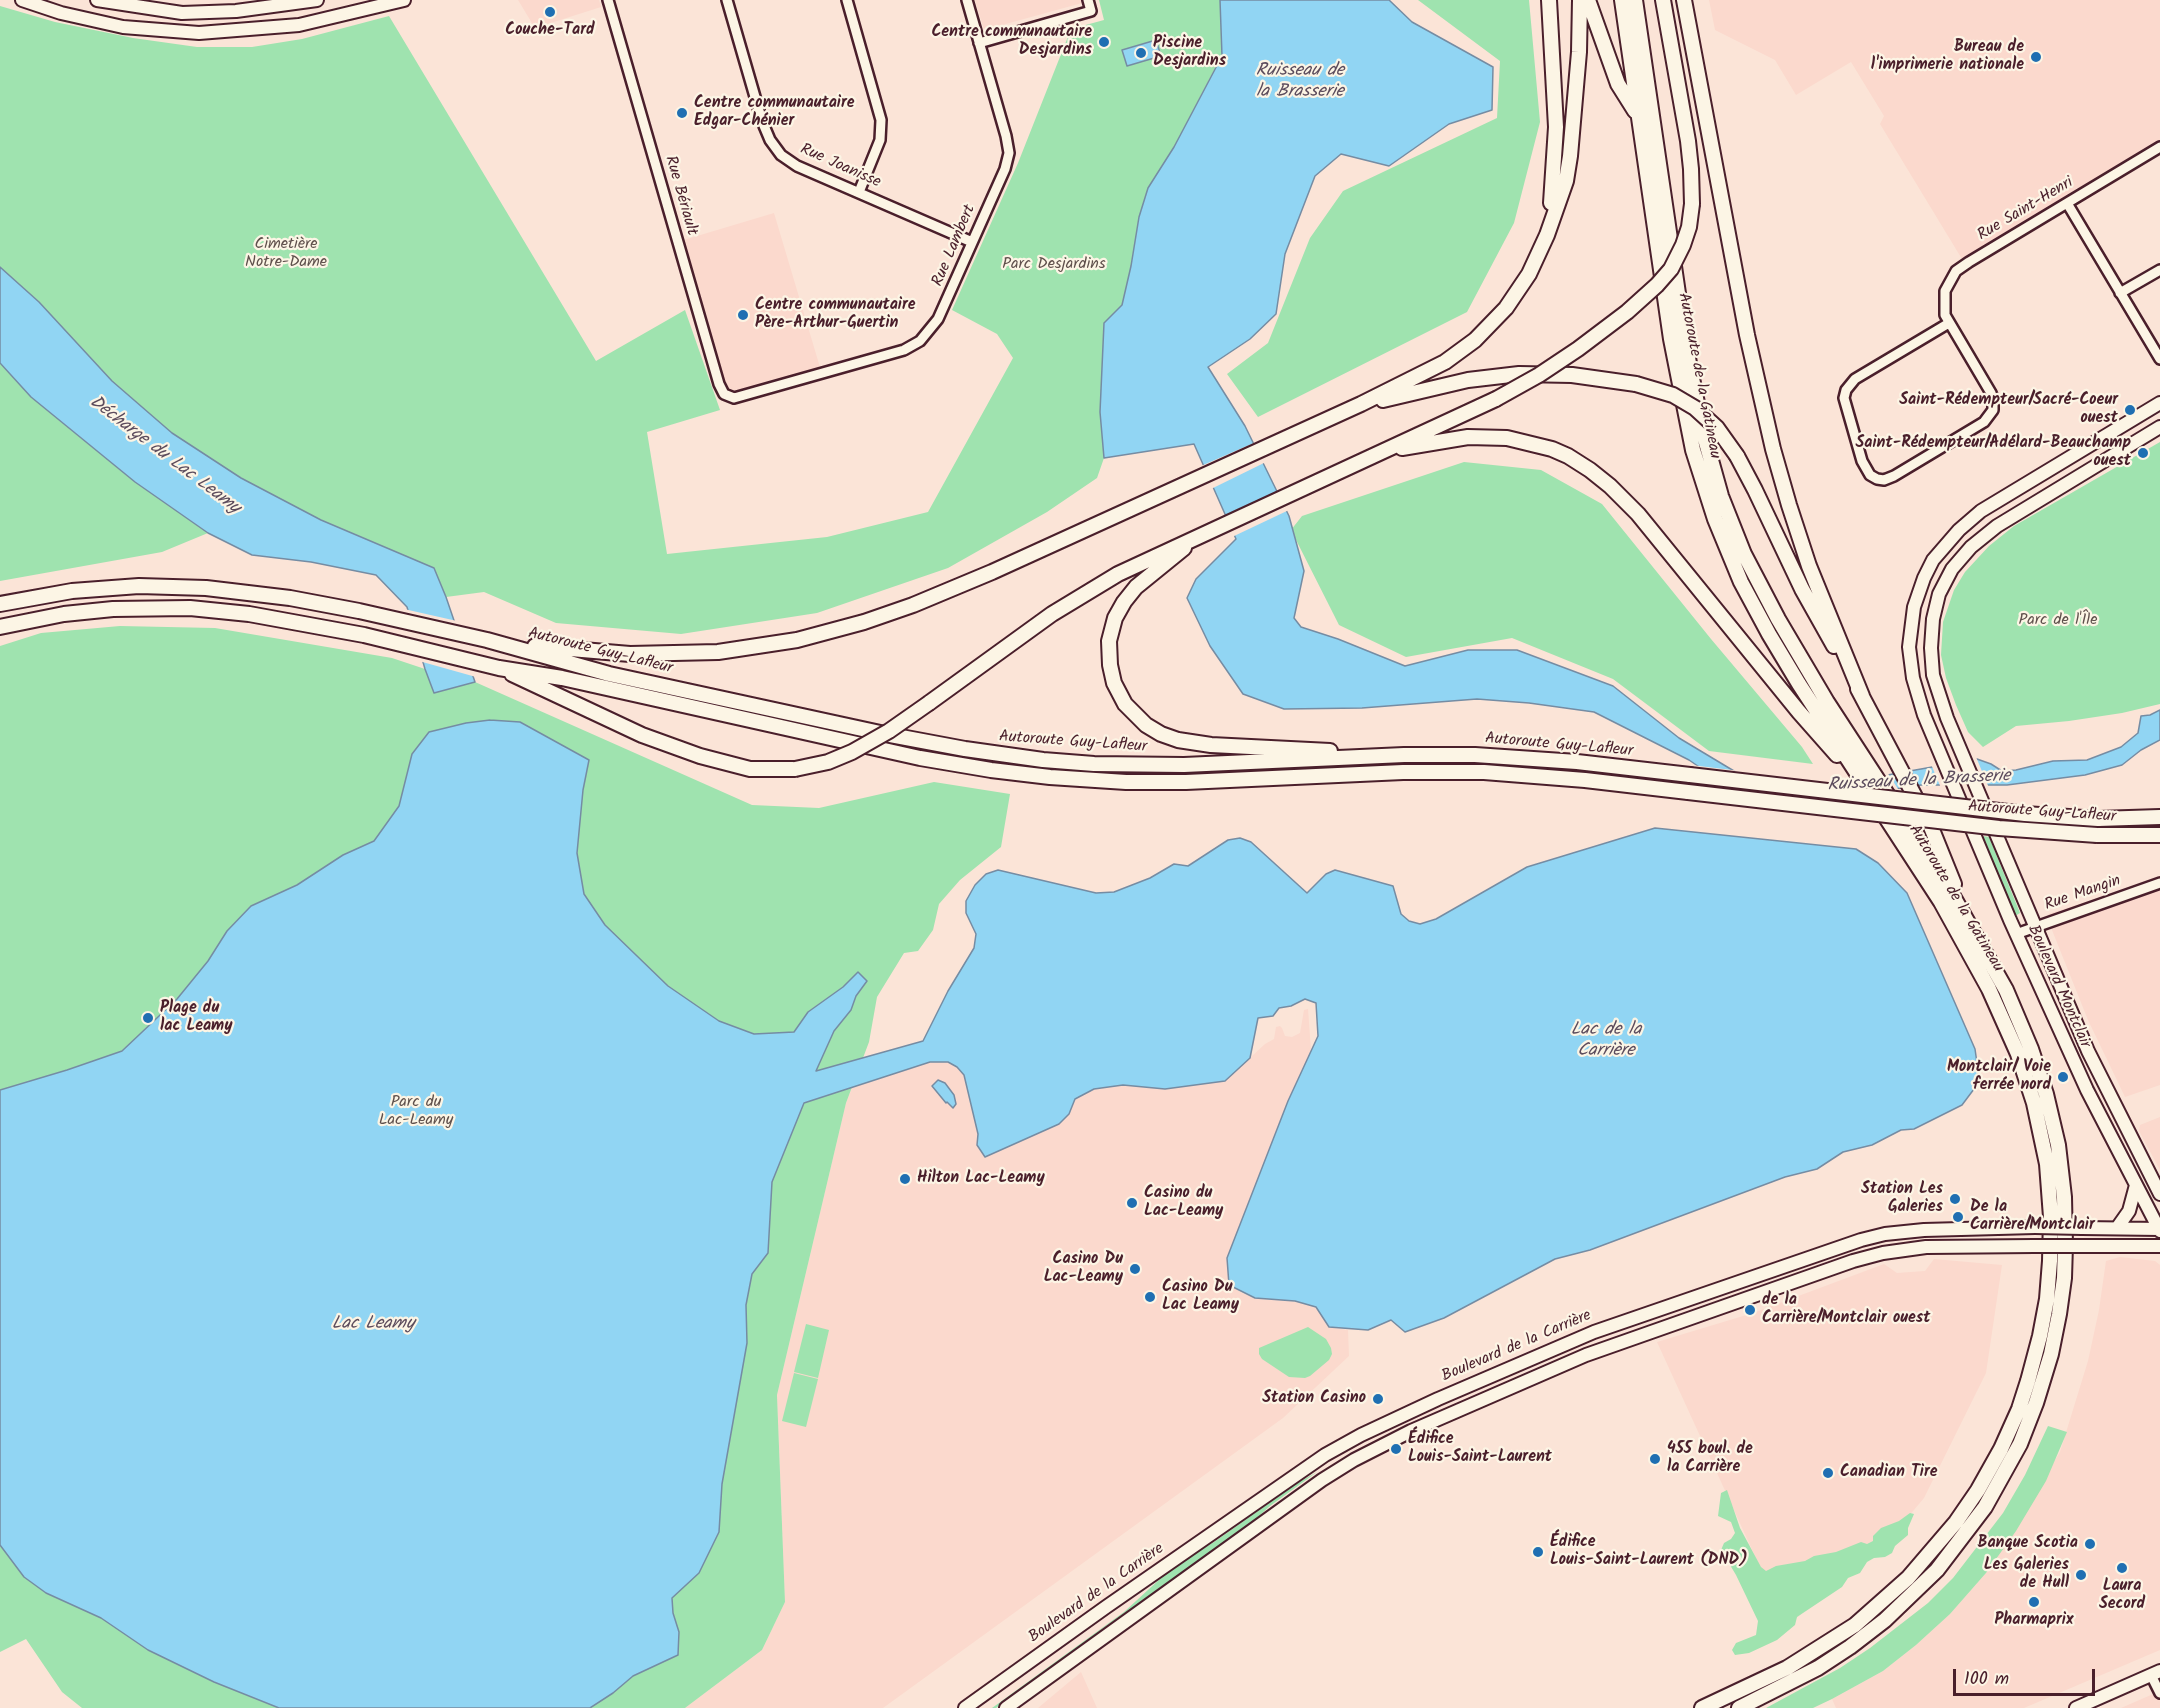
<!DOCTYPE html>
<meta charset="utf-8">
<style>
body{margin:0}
#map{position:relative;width:2160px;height:1708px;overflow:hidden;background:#fbe4d7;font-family:Kalam,sans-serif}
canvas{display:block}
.scale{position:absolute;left:1953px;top:1669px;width:142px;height:27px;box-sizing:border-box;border:3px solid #4a1f2b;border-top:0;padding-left:8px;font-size:18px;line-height:21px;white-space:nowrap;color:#4a1f2b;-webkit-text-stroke:4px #fcf5e5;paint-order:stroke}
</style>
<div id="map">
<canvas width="2160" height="1708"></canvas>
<div class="scale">100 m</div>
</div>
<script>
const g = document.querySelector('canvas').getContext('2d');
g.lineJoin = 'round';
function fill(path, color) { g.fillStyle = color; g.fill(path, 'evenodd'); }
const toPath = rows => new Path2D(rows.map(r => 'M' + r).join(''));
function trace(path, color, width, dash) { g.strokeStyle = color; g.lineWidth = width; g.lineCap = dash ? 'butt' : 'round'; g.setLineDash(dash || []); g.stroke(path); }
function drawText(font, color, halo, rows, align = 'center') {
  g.font = font + ' Kalam,sans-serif'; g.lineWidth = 4.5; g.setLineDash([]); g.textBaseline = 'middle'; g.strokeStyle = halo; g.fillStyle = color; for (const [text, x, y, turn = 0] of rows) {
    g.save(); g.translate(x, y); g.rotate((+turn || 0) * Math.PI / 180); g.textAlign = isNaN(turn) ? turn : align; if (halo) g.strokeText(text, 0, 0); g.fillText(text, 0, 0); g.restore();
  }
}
fill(toPath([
 [518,0,599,0,601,7,535,28],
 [975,0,1081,0,1082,3,984,30],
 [1709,0,2160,0,2160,147,1965,264,1880,124,1884,116,1851,62,1796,95,1775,60,1715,30],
 [774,213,822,374,739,397,724,394,677,242],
 [2160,878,2160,1085,2125,1097,2088,1020,2052,930,2048,914],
 [1308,1009,1311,1051,1288,1101,1227,1258,1229,1285,1242,1293,1255,1298,1295,1301,1316,1307,1329,1327,1348,1330,1349,1356,1283,1418,883,1708,685,1708,762,1650,785,1602,777,1395,846,1103,852,1088,930,1062,948,1062,957,1067,964,1074,978,1134,977,1145,985,1157,1059,1124,1069,1114,1075,1099,1094,1089,1123,1085,1165,1089,1225,1081,1265,1044,1274,1039,1276,1027,1280,1026,1282,1028,1285,1036,1292,1037,1300,1033,1304,1010],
 [2160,1117,2160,1170,2139,1131,2140,1125],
 [2120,1257,2155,1261,2160,1265,2160,1650,2024,1708,1836,1708,1832,1699,1883,1671,1916,1645,1950,1614,1986,1573,2060,1452,2088,1361,2099,1310,2106,1261],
 [1934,1259,2002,1265,1986,1373,1924,1498,1888,1541,1787,1626,1657,1342,1753,1313,1884,1264,1897,1273,1925,1271],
 [1081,1672,1097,1708,1038,1708],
 [2160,1691,2160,1708,2121,1708]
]), '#fbd9cd');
fill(toPath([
 [1099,0,1220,0,1222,55,1174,147,1148,188,1139,217,1131,266,1122,306,1104,323,1100,412,1104,458,1097,478,1047,512,948,568,817,613,681,634,556,623,484,592,446,597,434,568,321,520,241,478,172,433,112,381,39,302,0,267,0,6,55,22,133,38,197,47,252,47,302,39,389,16,596,361,685,310,720,410,647,432,667,554,827,537,928,512,1013,358,997,334,952,310,1018,163,1071,29,1104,20],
 [1418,0,1529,0,1540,122,1514,223,1467,312,1258,417,1227,374,1268,343,1310,238,1343,191,1497,118,1500,61],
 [0,363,31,397,130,478,208,533,162,552,0,581],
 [2160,442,2160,704,2122,713,2069,721,2016,726,1983,747,1968,732,1956,705,1946,678,1941,655,1943,622,1954,590,1965,572,1989,546,2014,526],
 [1464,462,1541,470,1602,504,1711,639,1802,747,1813,764,1709,751,1613,679,1512,638,1406,657,1339,625,1291,530,1302,516],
 [120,626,215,628,392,658,425,669,434,693,475,682,752,805,819,808,934,782,1010,794,1001,847,960,880,939,904,933,930,918,951,904,953,877,997,869,1042,846,1103,777,1395,785,1602,762,1650,685,1708,82,1708,62,1692,26,1639,0,1652,0,646,41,633],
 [1983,836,1989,837,2020,913,2015,916],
 [806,1324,829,1330,818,1378,794,1372],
 [1308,1327,1326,1339,1331,1348,1332,1354,1329,1360,1310,1376,1305,1378,1289,1377,1262,1359,1259,1354,1259,1348],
 [794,1373,818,1379,806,1427,782,1421],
 [2048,1426,2067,1432,2046,1481,2016,1531,1986,1573,1950,1614,1916,1645,1883,1671,1832,1699,1813,1708,1766,1708,1840,1668,1870,1648,1928,1603,1953,1578,2003,1513,2025,1475],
 [1317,1472,1270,1506,1248,1526,1106,1626,1021,1690,996,1708,992,1708,1124,1612,1173,1567,1214,1542,1299,1482],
 [1727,1490,1740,1528,1761,1567,1766,1571,1776,1566,1805,1561,1814,1556,1836,1552,1861,1542,1867,1544,1873,1541,1873,1536,1881,1528,1899,1521,1910,1513,1914,1514,1908,1528,1908,1535,1895,1546,1892,1553,1885,1557,1874,1558,1867,1562,1860,1573,1848,1578,1842,1587,1797,1617,1795,1625,1777,1640,1749,1653,1735,1655,1732,1650,1736,1643,1756,1635,1758,1621,1736,1575,1721,1550,1724,1543,1731,1539,1735,1533,1731,1522,1718,1516,1721,1493]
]), '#9fe3af');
const water = toPath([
 [1220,0,1389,0,1412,22,1493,67,1492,110,1449,124,1389,166,1341,154,1315,176,1285,254,1276,314,1250,339,1208,367,1245,426,1289,516,1304,571,1294,618,1301,627,1338,639,1405,666,1468,650,1517,650,1613,686,1679,738,1739,774,1837,784,1977,759,1991,764,2002,771,2016,770,2053,761,2087,760,2121,747,2138,733,2141,716,2150,715,2160,710,2160,740,2141,750,2122,765,2085,775,2007,785,1921,785,1832,799,1724,784,1689,760,1594,712,1529,703,1477,699,1362,708,1284,709,1243,694,1210,646,1187,598,1196,579,1236,539,1194,444,1104,458,1100,412,1104,323,1122,305,1131,266,1139,217,1148,188,1174,147,1222,56,1220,0],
 [1156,40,1161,56,1127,66,1122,50,1156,40],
 [0,267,39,302,112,381,172,433,241,478,321,520,434,568,446,597,475,682,434,693,425,669,407,607,376,575,311,562,252,555,208,533,135,482,31,397,0,363,0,267],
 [490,720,520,722,589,760,583,790,577,853,584,894,605,925,668,986,719,1021,754,1034,794,1032,808,1012,843,987,858,972,867,981,856,996,851,1010,834,1031,816,1071,923,1041,948,991,974,948,976,934,966,913,966,901,975,885,986,874,998,870,1096,893,1114,892,1150,878,1174,864,1188,866,1228,840,1240,838,1251,842,1307,893,1326,874,1335,870,1393,886,1401,914,1409,921,1420,924,1436,919,1527,867,1655,828,1856,849,1878,863,1907,893,1975,1049,1978,1070,1977,1085,1962,1105,1914,1129,1901,1130,1872,1145,1843,1152,1817,1169,1785,1177,1590,1250,1555,1259,1444,1318,1405,1332,1391,1320,1368,1330,1329,1327,1316,1307,1295,1301,1255,1298,1229,1285,1227,1258,1288,1101,1318,1036,1316,1003,1305,999,1291,1006,1279,1008,1273,1016,1258,1018,1250,1058,1225,1081,1165,1089,1123,1085,1094,1089,1075,1099,1069,1114,1059,1124,985,1157,977,1145,978,1134,964,1075,957,1067,948,1062,930,1062,804,1103,772,1182,768,1253,752,1274,746,1305,747,1343,722,1484,719,1532,699,1573,672,1598,673,1613,679,1632,678,1655,633,1676,613,1693,590,1708,279,1708,214,1682,148,1650,101,1618,46,1593,24,1577,0,1545,0,1090,67,1070,122,1051,177,999,208,961,227,931,251,906,297,885,343,855,374,841,399,806,412,754,429,732,466,723,490,720],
 [938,1080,945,1083,954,1095,956,1104,953,1108,947,1102,946,1103,932,1086,938,1080]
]);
fill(water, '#91d5f3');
trace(water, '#758ca3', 1.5);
fill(toPath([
 [1256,442,1266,462,1211,489,1201,466],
 [1280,490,1289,510,1232,537,1223,516],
 [404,609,457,621,476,677,419,661],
 [1976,757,1989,788,1941,788,1931,764],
 [1691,765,1740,771,1746,774,1845,783,1844,780,1887,772,1898,789,1903,790,1894,771,1908,769,1918,788,1832,802,1744,792,1724,787]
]), '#fbe4d7');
const minor = toPath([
 [608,0,719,384,724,394,734,398,904,350,920,341,938,319,1005,169,1009,153,1006,136,967,0],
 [727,0,762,121,770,140,781,155,797,166,972,242],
 [847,0,881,120,880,140,859,192],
 [979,43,1091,11,1088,0],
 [2067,203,2160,359],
 [2120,293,2160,270],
 [1949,323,1855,379,1846,390,1844,398,1862,461,1870,475,1877,479,1884,480,1894,476,1984,422,1993,410,1993,399,1991,393,1945,315,1945,291,1956,271,1969,262,2160,147],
 [2016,934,2160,883],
 [2151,1675,2160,1693]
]);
const major = toPath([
 [22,0,61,13,123,27,199,33,299,25,404,0],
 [97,0,182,13,236,11,317,0],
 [2160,403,1981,511,1959,530,1933,560,1924,578,1914,607,1909,647,1913,678,1924,715,2010,920,2087,1090,2160,1231],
 [2160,427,1997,526,1971,547,1952,569,1939,594,1933,619,1931,648,1933,675,1947,718,2088,1051,2160,1194],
 [2082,1228,2160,1229],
 [2117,1228,2129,1211,2136,1185],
 [2081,1246,2160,1246],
 [965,1708,1106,1607,1325,1455,1361,1435,1438,1399,1594,1332,1861,1240,1885,1234,1924,1230,2035,1227],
 [1006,1708,1322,1480,1354,1460,1411,1431,1586,1355,1853,1261,1883,1253,1926,1247,2034,1246],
 [2076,1708,2160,1671]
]);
const highway = toPath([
 [1549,0,1556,127,1551,203],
 [1588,0,1618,84,1635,111],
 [1622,0,1671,339,1693,450,1715,519,1741,582,1769,634,1799,684,1941,902,1989,989,2018,1054,2034,1103,2047,1164,2051,1217,2050,1261,2047,1299,2040,1336,2028,1381,2019,1409,2001,1449,1978,1490,1956,1522,1908,1578,1855,1625,1787,1668,1702,1708],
 [1635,0,1686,348,1702,428,1721,496,1744,554,1778,619,1827,702,1950,891,2006,990,2031,1049,2046,1094,2058,1145,2064,1197,2065,1245,2064,1278,2059,1314,2051,1354,2036,1403,2020,1444,1985,1507,1937,1570,1885,1620,1850,1647,1818,1668,1739,1708],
 [1663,0,1688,141,1691,169,1692,204],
 [1684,0,1747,335,1773,449,1789,505,1809,566,1862,696],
 [1383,400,1468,380,1519,374,1572,375,1636,384],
 [1402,448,1468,437,1507,438,1552,449,1568,456,1590,470,1610,486,1638,514,1799,712,1837,755],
 [1737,456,1755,490,1802,589,1834,646],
 [1184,548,1136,587,1124,602,1115,618,1109,641,1110,665,1114,683,1125,704,1146,725,1161,734,1178,740,1211,745,1330,751],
 [0,604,72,591,139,586,206,588,290,598,359,611,487,640,609,674,885,734,965,749,1043,760,1094,764,1184,765,1404,755,1475,755,1577,762,1690,775],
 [0,627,64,614,113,609,190,608,249,614,364,635,499,668,562,678,920,758,991,770,1050,777,1126,782,1186,782,1403,772,1484,772,1585,780,1688,792],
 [535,646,630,654,718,652,797,640,864,622,913,605,992,572,1361,404,1445,362,1475,340,1506,308,1529,274,1547,235,1566,181,1570,156,1579,52,1580,0],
 [512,674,642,735,700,756,750,769,795,769],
 [1858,689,1931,827,1954,884],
 [929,703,1052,614,1118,574,1496,399],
 [2098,819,2160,817],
 [2097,835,2160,835]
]);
trace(minor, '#4a1f2b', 14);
trace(major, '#4a1f2b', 16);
trace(highway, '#4a1f2b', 18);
trace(minor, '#fcf5e5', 9);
trace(major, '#fcf5e5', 12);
trace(highway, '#fcf5e5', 14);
const majorBridge = toPath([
 [2035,1227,2082,1228],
 [2034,1246,2081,1246]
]);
const highwayBridge = toPath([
 [1636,384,1673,395,1695,408,1717,428,1737,456],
 [1496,399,1539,375,1578,349,1627,312,1657,285,1671,269,1683,245,1689,227,1692,204],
 [795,769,828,762,852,752,889,731,929,703],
 [1690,775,2025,814,2098,819],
 [1688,792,1999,828,2097,835]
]);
trace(majorBridge, '#4a1f2b', 16, []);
trace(highwayBridge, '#4a1f2b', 18, []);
trace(majorBridge, '#fcf5e5', 12);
trace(highwayBridge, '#fcf5e5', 14);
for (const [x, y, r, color] of [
 [550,12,6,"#1f6fb2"],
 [1104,42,6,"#1f6fb2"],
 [1141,53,6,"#1f6fb2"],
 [2036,57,6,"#1f6fb2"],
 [682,113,6,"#1f6fb2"],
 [743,315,6,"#1f6fb2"],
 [2130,410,6,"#1f6fb2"],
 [2143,453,6,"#1f6fb2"],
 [148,1018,6,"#1f6fb2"],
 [2063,1077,6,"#1f6fb2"],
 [905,1179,6,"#1f6fb2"],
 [1955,1199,6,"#1f6fb2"],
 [1132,1203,6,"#1f6fb2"],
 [1958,1217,6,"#1f6fb2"],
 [1135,1269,6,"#1f6fb2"],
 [1150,1297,6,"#1f6fb2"],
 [1750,1310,6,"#1f6fb2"],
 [1378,1399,6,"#1f6fb2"],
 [1396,1449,6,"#1f6fb2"],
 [1655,1459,6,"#1f6fb2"],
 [1828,1473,6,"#1f6fb2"],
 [2090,1544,6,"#1f6fb2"],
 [1538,1552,6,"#1f6fb2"],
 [2122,1568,6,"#1f6fb2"],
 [2081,1575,6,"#1f6fb2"],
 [2034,1602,6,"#1f6fb2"]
]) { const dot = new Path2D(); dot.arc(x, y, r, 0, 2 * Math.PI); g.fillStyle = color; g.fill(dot); trace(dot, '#fcf5e5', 2); }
drawText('bold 16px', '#4a1f2b', '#fcf5e5', [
 ["Couche-Tard",550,31,"center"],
 ["Centre communautaire",1092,33,"right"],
 ["Desjardins",1092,51,"right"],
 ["Piscine",1153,44],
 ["Desjardins",1153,62],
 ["Bureau de",2024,48,"right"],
 ["l'imprimerie nationale",2024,66,"right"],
 ["Centre communautaire",694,104],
 ["Edgar-Chénier",694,122],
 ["Centre communautaire",755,306],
 ["Père-Arthur-Guertin",755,324],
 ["Saint-Rédempteur/Sacré-Coeur",2118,401,"right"],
 ["ouest",2118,419,"right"],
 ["Saint-Rédempteur/Adélard-Beauchamp",2131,444,"right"],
 ["ouest",2131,462,"right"],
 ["Plage du",160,1009],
 ["lac Leamy",160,1027],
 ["Montclair/ Voie",2051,1068,"right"],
 ["ferrée nord",2051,1086,"right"],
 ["Hilton Lac-Leamy",917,1179],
 ["Station Les",1943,1190,"right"],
 ["Galeries",1943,1208,"right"],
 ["Casino du",1144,1194],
 ["Lac-Leamy",1144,1212],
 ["De la",1970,1208],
 ["Carrière/Montclair",1970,1226],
 ["Casino Du",1123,1260,"right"],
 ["Lac-Leamy",1123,1278,"right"],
 ["Casino Du",1162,1288],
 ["Lac Leamy",1162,1306],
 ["de la",1762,1301],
 ["Carrière/Montclair ouest",1762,1319],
 ["Station Casino",1366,1399,"right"],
 ["Édifice",1408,1440],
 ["Louis-Saint-Laurent",1408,1458],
 ["455 boul. de",1667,1450],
 ["la Carrière",1667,1468],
 ["Canadian Tire",1840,1473],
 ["Édifice",1550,1543],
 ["Louis-Saint-Laurent (DND)",1550,1561],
 ["Banque Scotia",2078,1544,"right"],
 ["Les Galeries",2069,1566,"right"],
 ["de Hull",2069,1584,"right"],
 ["Laura",2122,1587,"center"],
 ["Secord",2122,1605,"center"],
 ["Pharmaprix",2034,1621,"center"]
], 'left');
drawText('16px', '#4a1f2b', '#fcf5e5', [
 ["Rue Joanisse",840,167,24],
 ["Rue Bériault",680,196,74],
 ["Rue Saint-Henri",2026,210,-31],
 ["Rue Lambert",955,246,-67],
 ["Autoroute de la Gatineau",1698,376,79],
 ["Autoroute Guy-Lafleur",600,652,14],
 ["Autoroute Guy-Lafleur",1073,743,4],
 ["Autoroute Guy-Lafleur",1559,746,5],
 ["Autoroute Guy-Lafleur",2042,813,4],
 ["Rue Mangin",2083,894,-19],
 ["Autoroute de la Gatineau",1955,899,59],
 ["Boulevard Montclair",2058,987,66],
 ["Boulevard de la Carrière",1517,1347,-23],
 ["Boulevard de la Carrière",1097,1594,-35]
]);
drawText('16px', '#5f504c', '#fcf5e5', [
 ["Cimetière",286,245],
 ["Notre-Dame",286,263],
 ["Parc Desjardins",1054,265],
 ["Parc de l'Île",2058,621],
 ["Parc du",416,1103],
 ["Lac-Leamy",416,1121]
]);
drawText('italic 18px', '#5c4c5d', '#fcf5e5', [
 ["Ruisseau de",1300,72],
 ["la Brasserie",1300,93],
 ["Décharge du Lac Leamy",164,456,37],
 ["Ruisseau de la Brasserie",1919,782,-3],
 ["Lac de la",1606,1031],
 ["Carrière",1606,1052],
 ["Lac Leamy",373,1325]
]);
</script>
